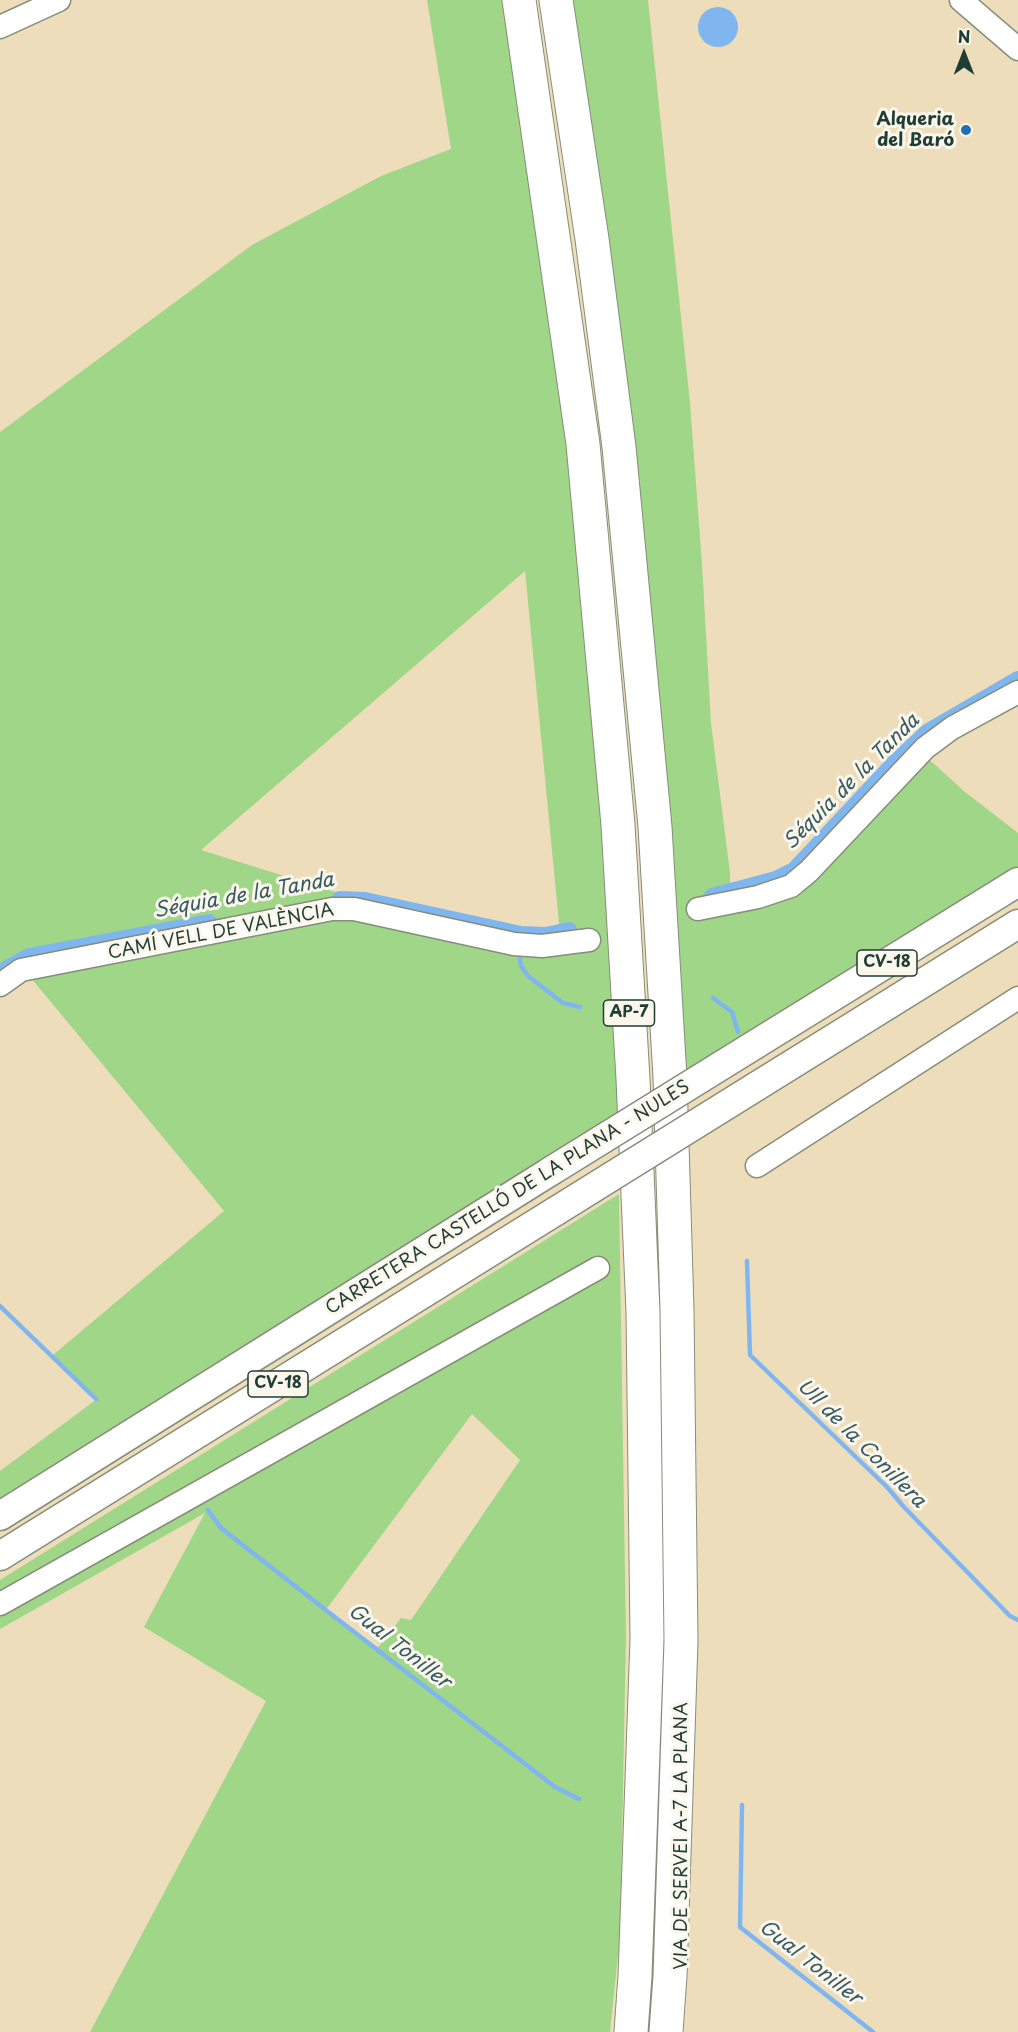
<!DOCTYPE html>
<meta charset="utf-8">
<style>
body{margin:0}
#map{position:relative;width:1018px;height:2032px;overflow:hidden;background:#edb;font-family:"Playpen Sans",sans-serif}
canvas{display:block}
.north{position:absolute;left:934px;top:24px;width:60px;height:60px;-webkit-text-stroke:4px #fbf7ec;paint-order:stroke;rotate:0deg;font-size:16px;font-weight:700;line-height:24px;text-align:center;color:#1f3d34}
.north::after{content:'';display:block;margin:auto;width:21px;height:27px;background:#1f3d34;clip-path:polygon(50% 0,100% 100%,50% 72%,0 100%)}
</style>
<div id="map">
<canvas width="1018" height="2032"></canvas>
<div class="north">N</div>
</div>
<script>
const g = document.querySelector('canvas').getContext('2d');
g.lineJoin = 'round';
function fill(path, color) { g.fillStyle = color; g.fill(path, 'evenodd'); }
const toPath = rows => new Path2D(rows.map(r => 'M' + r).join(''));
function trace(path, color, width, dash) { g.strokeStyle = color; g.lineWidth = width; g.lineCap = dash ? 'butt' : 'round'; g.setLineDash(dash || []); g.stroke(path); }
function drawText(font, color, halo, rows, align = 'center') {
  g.font = font + ' "Playpen Sans",sans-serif'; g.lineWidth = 6; g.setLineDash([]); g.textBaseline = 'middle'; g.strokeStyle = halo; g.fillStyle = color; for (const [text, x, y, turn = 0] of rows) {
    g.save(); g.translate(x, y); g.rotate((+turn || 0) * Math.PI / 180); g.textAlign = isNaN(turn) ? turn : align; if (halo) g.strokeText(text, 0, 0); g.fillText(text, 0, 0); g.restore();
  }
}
fill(toPath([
 [427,0,509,0,565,393,626,1115,0,1506,0,1471,97,1399,53,1355,224,1211,31,978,0,985,0,432,252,245,381,176,451,149],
 [525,571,561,944,354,908,342,894,201,850],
 [565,0,648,0,690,403,702,564,711,723,730,873,730,903,791,887,922,753,965,792,1018,833,1018,873,678,1083],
 [619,1194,626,1638,620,1935,610,2032,90,2032,266,1701,144,1627,205,1513,0,1629,0,1580],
 [472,1414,520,1460,411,1620,401,1618,376,1650,324,1609,328,1607]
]), '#a0d687');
fill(toPath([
 '698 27a20 20 0 1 1 40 0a20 20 0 1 1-40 0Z'
]), '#7fb6ef');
trace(toPath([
 [519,954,521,966,528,976,563,1003,580,1007],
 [713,998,732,1012,738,1032],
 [747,1261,750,1355,887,1487,904,1507,1010,1616,1018,1620],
 [0,1306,96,1399],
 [208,1510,221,1528,327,1611,555,1787,579,1799],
 [742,1805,740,1927,873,2032]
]), '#7fb6ef', 4.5);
trace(toPath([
 [712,896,776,879,794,870,895,762,927,732,1018,679],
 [340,899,365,900,521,934,546,935,569,930],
 [7,968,29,956,209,922]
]), '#7fb6ef', 16);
const minor = toPath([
 [961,0,1018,49],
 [0,27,59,0],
 [698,909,758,897,791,886,809,871,925,748,952,728,1018,692],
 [0,985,21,970,332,909,354,909,514,944,542,946,589,940],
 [757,1166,1018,998],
 [0,1604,598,1268]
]);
const major = toPath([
 [756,1044,1018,882],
 [757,1086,1018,924],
 [0,1516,551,1171],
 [0,1556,556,1211]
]);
const highway = toPath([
 [519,0,583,444,618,825,633,1079,643,1312,647,1639,635,1976,631,2032],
 [556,0,592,239,619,447,655,827,670,1077,677,1310,681,1641,670,1976,666,2032]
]);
trace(minor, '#868d78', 25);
trace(major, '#868d78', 31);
trace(highway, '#868d78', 35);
trace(minor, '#fff', 22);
trace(major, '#fff', 28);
trace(highway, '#fff', 33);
const majorBridge = toPath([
 [551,1171,756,1044],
 [556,1211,757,1086]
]);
trace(majorBridge, '#868d78', 31, []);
trace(majorBridge, '#fff', 28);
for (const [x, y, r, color] of [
 [966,130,6,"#1f6fb2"]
]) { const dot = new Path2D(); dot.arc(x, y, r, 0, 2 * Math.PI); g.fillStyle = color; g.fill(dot); trace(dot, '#fbf7ec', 2); }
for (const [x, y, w] of [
 [887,963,60],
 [629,1013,51],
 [278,1384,60]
]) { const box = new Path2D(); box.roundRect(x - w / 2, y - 13, w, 26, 4.5); g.fillStyle = '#fbf7ec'; g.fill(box); trace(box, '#1f3d34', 1.5); }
drawText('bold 16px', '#1f3d34', null, [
 ["CV-18",887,963],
 ["AP-7",629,1013],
 ["CV-18",278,1384]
]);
drawText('bold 18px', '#1f3d34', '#fbf7ec', [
 ["Alqueria",954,120],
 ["del Baró",954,141]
], 'right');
drawText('18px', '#1f3d34', '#fbf7ec', [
 ["CAMÍ VELL DE VALÈNCIA",221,932,-11],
 ["CARRETERA CASTELLÓ DE LA PLANA - NULES",508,1198,-32],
 ["VIA DE SERVEI A-7 LA PLANA",682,1836,-90]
]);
drawText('italic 20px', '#375b63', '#fbf7ec', [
 ["Séquia de la Tanda",852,782,-45],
 ["Séquia de la Tanda",244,896,-10],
 ["Ull de la Conillera",861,1444,45],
 ["Gual Toniller",399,1647,38],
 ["Gual Toniller",810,1963,38]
]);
</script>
